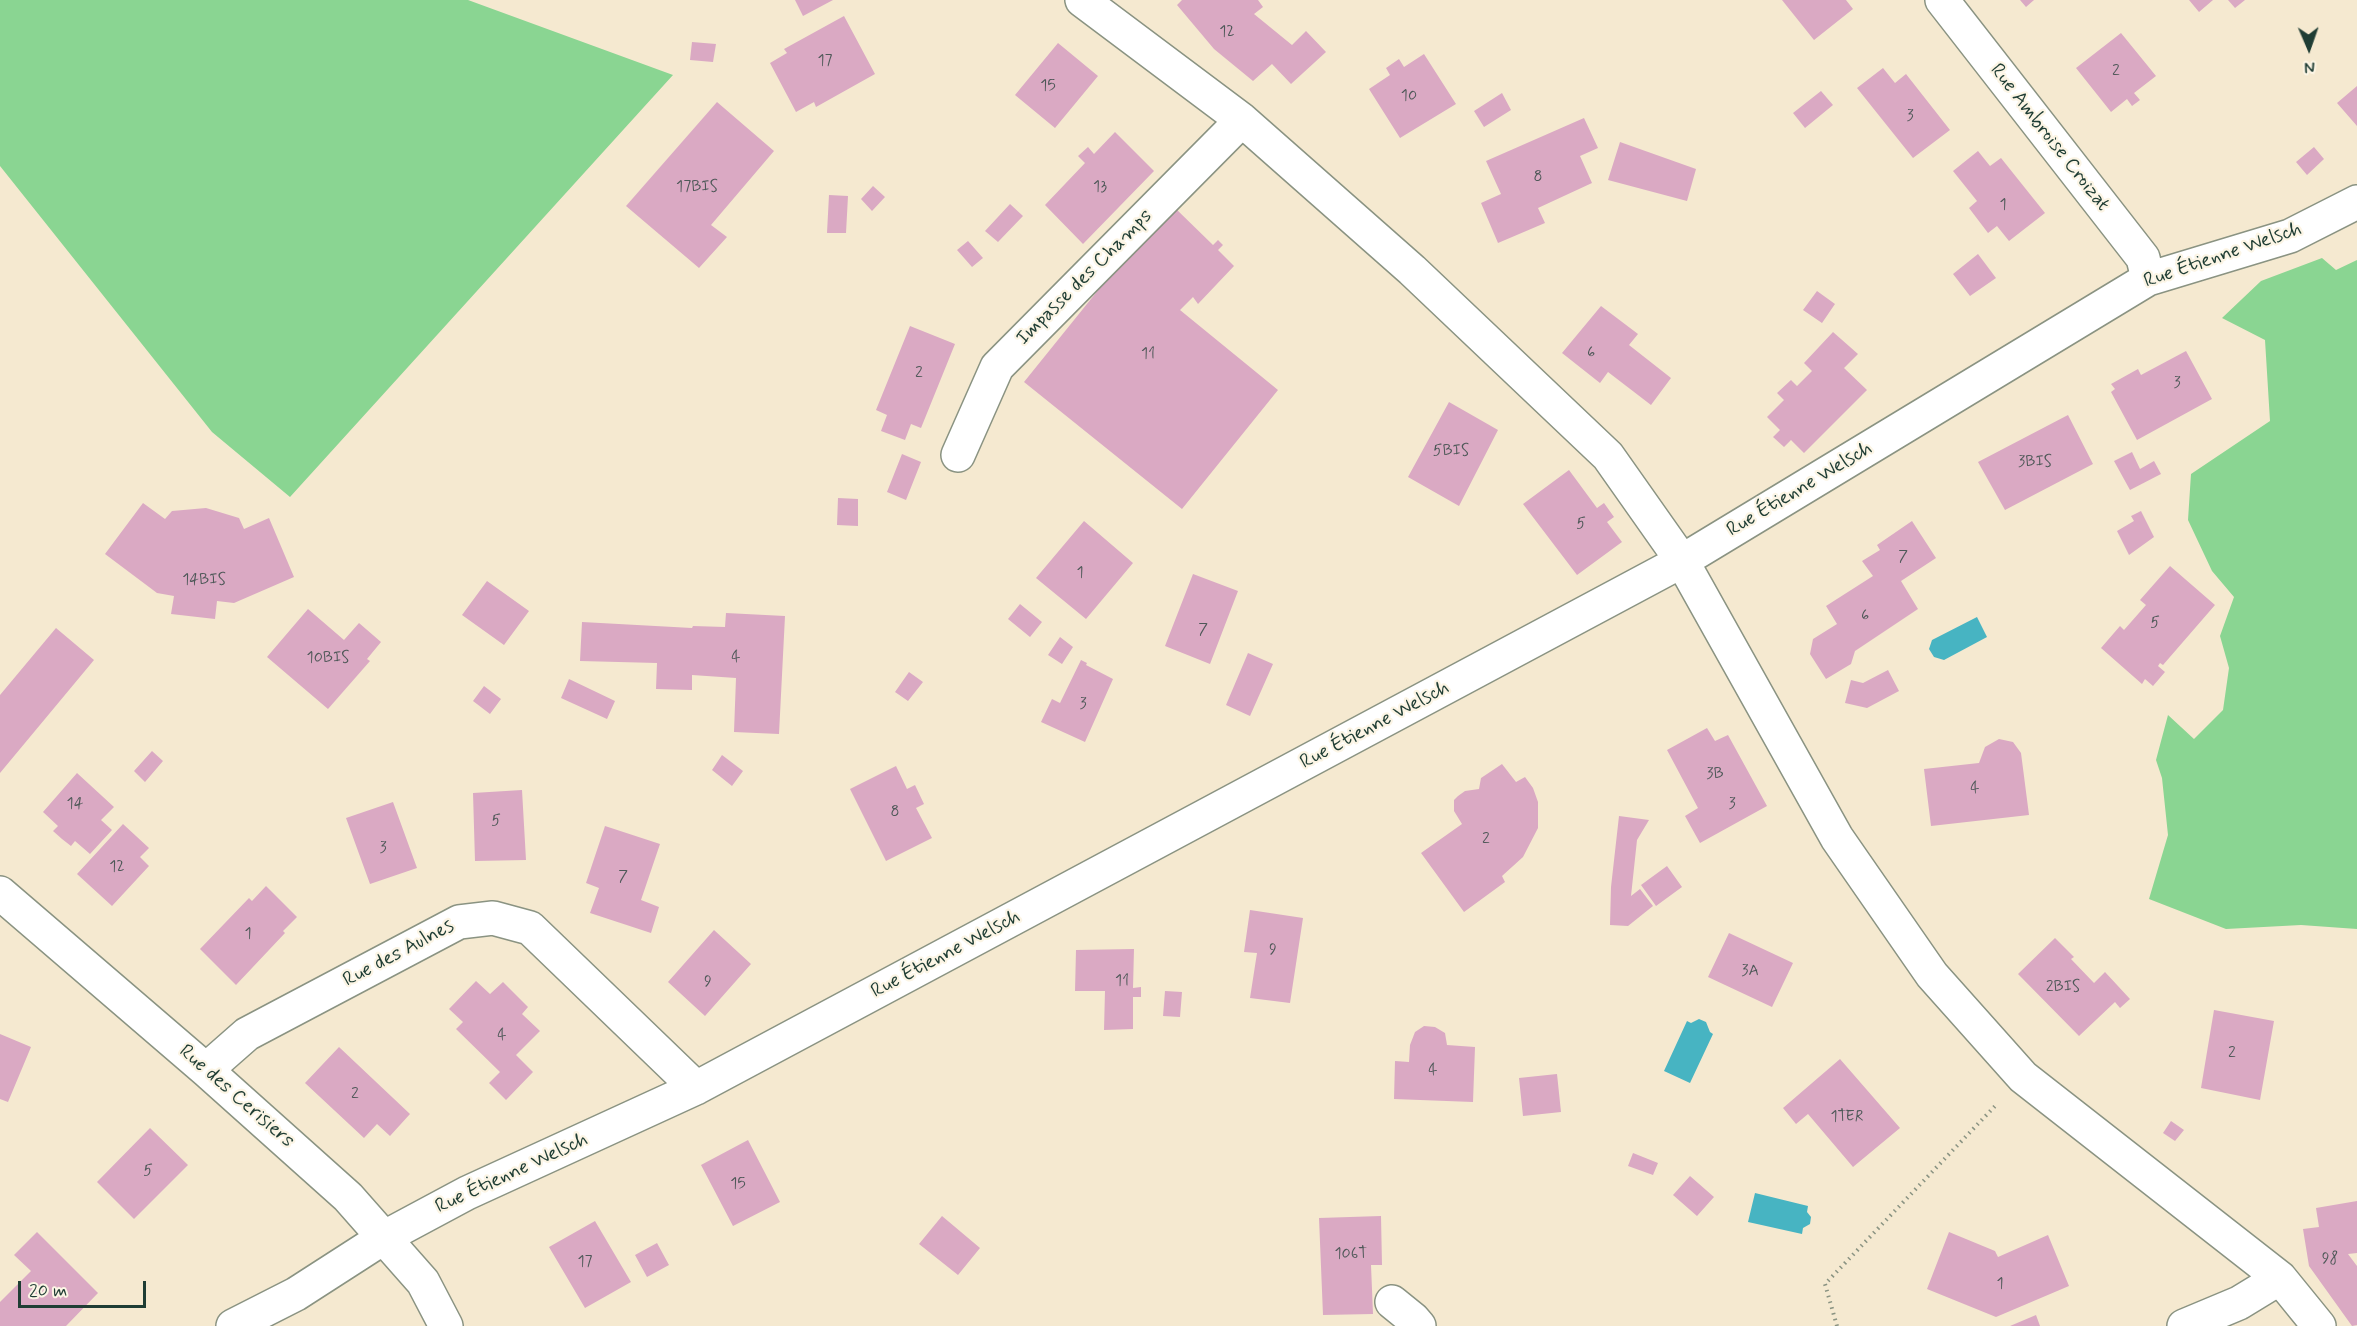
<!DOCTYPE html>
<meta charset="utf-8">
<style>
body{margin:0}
#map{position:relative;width:2357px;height:1326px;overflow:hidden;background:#f5e9d0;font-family:Mynerve,sans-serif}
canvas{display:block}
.north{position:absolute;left:2279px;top:18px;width:60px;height:60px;-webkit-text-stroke:4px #fcf5e5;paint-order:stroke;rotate:178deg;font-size:16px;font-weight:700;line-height:24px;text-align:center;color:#1f3d34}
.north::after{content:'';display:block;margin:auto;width:21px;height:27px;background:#1f3d34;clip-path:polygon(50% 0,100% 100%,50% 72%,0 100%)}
.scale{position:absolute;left:18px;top:1281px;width:128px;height:27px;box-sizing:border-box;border:3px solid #1f3d34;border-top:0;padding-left:8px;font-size:18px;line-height:21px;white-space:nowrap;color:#1f3d34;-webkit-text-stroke:4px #fcf5e5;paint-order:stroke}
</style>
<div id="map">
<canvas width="2357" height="1326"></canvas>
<div class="north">N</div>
<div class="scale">20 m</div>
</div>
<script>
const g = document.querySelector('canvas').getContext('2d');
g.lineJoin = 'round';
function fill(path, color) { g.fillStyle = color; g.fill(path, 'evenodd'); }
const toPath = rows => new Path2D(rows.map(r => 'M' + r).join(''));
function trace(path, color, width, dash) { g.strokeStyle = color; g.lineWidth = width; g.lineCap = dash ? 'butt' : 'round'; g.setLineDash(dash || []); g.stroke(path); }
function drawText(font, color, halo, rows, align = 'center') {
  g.font = font + ' Mynerve,sans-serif'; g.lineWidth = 4.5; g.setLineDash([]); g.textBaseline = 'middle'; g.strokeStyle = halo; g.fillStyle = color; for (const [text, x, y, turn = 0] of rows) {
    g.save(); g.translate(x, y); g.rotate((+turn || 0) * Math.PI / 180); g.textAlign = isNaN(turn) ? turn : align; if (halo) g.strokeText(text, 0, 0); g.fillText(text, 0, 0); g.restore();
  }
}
fill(toPath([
 [0,0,468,0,673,75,290,497,212,432,0,166],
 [2322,258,2336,270,2357,260,2357,929,2301,925,2226,929,2149,899,2168,835,2162,778,2156,760,2168,715,2194,739,2223,710,2229,668,2220,636,2234,597,2212,571,2188,520,2191,474,2270,421,2265,340,2222,318,2261,281]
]), '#8ad592');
fill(toPath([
 [1977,617,1987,637,1944,660,1934,657,1929,649,1932,640],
 [1699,1019,1706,1022,1710,1032,1713,1034,1690,1083,1664,1071,1687,1021,1691,1023],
 [1755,1193,1808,1206,1807,1212,1811,1217,1810,1224,1803,1228,1802,1234,1748,1222]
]), '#47b4c2');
fill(toPath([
 [795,0,833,0,803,16],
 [1182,0,1258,0,1263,7,1254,14,1292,45,1306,31,1326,52,1291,84,1272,64,1253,81,1214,49,1177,5],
 [1782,0,1846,0,1853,9,1814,40],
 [2020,0,2034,0,2026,7],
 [2189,0,2213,0,2199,12],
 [2228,0,2245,0,2235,8],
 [844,16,875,74,816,107,814,102,796,112,770,63,787,53,784,49],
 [2121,33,2156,76,2134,93,2140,100,2132,106,2127,99,2111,112,2076,68],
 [692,42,716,44,713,62,690,60],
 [1058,43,1098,76,1055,128,1015,95],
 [1424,54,1456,104,1400,138,1369,89,1390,75,1386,68,1399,59,1404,67],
 [1883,68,1895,83,1906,74,1950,130,1913,158,1857,88],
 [2357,86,2357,126,2337,103],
 [1821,91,1833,105,1805,128,1793,113],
 [1502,93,1511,110,1484,127,1474,111],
 [717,102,774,151,711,225,727,237,699,268,626,206],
 [1584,118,1598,148,1580,156,1592,183,1538,208,1545,223,1498,243,1481,203,1501,194,1486,161],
 [1115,132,1154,171,1083,244,1045,205,1085,163,1078,156,1088,147,1094,154],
 [1620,142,1696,169,1687,201,1608,180],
 [2314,147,2324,159,2307,175,2296,162],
 [1978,151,1990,166,2001,158,2045,213,2009,241,1997,226,1988,233,1969,208,1977,201,1953,171],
 [873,186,885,197,872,211,861,199],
 [829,195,848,196,846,233,827,233],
 [1010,204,1023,216,998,242,985,231],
 [1174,207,1213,245,1218,240,1223,245,1218,250,1234,266,1198,304,1193,297,1180,310,1278,390,1182,509,1024,382,1120,263],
 [968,241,983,258,972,267,957,250],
 [1978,254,1996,278,1970,296,1953,274],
 [1817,291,1835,304,1822,323,1803,310],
 [1601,306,1638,334,1629,345,1671,378,1651,405,1608,372,1600,383,1562,353],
 [910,326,955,344,921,428,911,424,905,440,881,431,887,415,876,410],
 [1833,332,1858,354,1844,368,1867,390,1804,453,1791,440,1784,447,1773,437,1780,430,1767,417,1784,400,1777,393,1791,380,1797,386,1812,371,1804,363],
 [2186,351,2212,399,2137,440,2111,392,2115,389,2111,384,2138,369,2141,375],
 [1449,402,1498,430,1459,506,1408,477],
 [2068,415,2093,464,2005,510,1978,462],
 [2132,452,2140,469,2154,461,2161,474,2130,490,2114,461],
 [902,454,921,462,906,500,887,492],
 [1569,470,1597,508,1604,503,1614,517,1607,522,1622,542,1577,575,1523,504],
 [838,498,858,499,858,526,837,525],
 [143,503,165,519,172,511,206,508,239,518,244,529,269,518,294,577,234,603,217,601,215,619,171,614,174,596,157,593,105,554],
 [2141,511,2154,537,2129,555,2117,531,2134,521,2131,516],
 [1084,521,1133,563,1086,619,1036,578],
 [1912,521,1936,558,1901,581,1918,609,1855,651,1851,664,1826,679,1810,654,1813,639,1837,624,1826,606,1873,576,1862,561,1880,550,1877,545],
 [2170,566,2215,605,2163,665,2160,663,2158,666,2165,672,2153,686,2145,679,2142,684,2101,648,2120,626,2124,630,2146,605,2140,600],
 [1193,574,1238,591,1210,664,1165,646],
 [487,581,529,611,504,645,462,615],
 [1020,604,1042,622,1030,637,1008,619],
 [308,609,344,640,359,623,381,642,367,659,370,661,328,709,267,657],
 [726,613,785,616,779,734,734,732,736,678,692,675,692,690,656,689,657,663,580,661,582,622,692,628,693,626,725,627],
 [56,628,94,660,0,773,0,695],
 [1060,637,1073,647,1062,664,1048,655],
 [1248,653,1273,664,1250,716,1226,705],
 [1081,660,1087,663,1086,665,1113,679,1085,742,1041,722,1052,699,1060,703],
 [1888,670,1899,691,1867,708,1845,703,1851,680,1863,683],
 [909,672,923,682,908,701,895,692],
 [569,679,615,701,607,719,561,698],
 [484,686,501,699,490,714,473,701],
 [1707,728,1715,741,1728,735,1767,806,1700,843,1685,816,1698,808,1667,750],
 [1999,739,2013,742,2021,753,2029,815,1931,826,1924,769,1979,763,1985,747],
 [152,751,163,761,145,782,134,771],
 [722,755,743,771,732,786,712,770],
 [1502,764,1516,782,1525,777,1533,788,1538,802,1538,828,1523,857,1502,876,1505,882,1464,912,1421,853,1462,824,1454,811,1454,800,1458,796,1465,791,1479,789,1481,778],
 [896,766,907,789,915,785,924,804,916,808,932,838,886,861,850,789],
 [77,773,114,807,101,820,112,830,90,854,75,841,71,846,62,839,53,831,58,826,43,812],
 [522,790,526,860,475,861,473,793],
 [393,802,417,868,370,884,346,818],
 [1619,816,1649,820,1637,840,1631,896,1640,889,1653,906,1628,926,1610,925,1611,887],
 [123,824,149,848,140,857,149,866,112,906,77,874],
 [605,826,660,844,641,900,659,907,651,933,590,913,599,888,586,883],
 [1667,866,1682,887,1656,906,1641,885],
 [266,886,297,917,283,931,285,933,236,985,200,949,249,898,252,901],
 [1250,910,1303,918,1290,1003,1250,998,1257,953,1244,952],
 [714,930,751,964,705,1016,668,982],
 [1729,933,1793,963,1772,1007,1708,977],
 [2055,938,2074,957,2071,959,2094,983,2105,972,2130,999,2120,1008,2115,1002,2079,1036,2018,974],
 [1134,949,1133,988,1141,987,1141,997,1133,997,1133,1029,1104,1030,1105,991,1075,991,1076,950],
 [476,981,490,994,503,982,528,1007,522,1014,540,1031,516,1055,533,1072,506,1100,489,1083,500,1072,456,1029,463,1022,449,1009],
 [1165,991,1182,992,1180,1017,1163,1016],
 [2214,1010,2274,1021,2260,1100,2201,1088],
 [1424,1026,1435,1027,1445,1033,1447,1045,1475,1047,1473,1102,1394,1099,1395,1061,1409,1062,1410,1045,1415,1032],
 [0,1034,31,1047,8,1102,0,1099],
 [339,1047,410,1114,390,1136,377,1124,364,1138,305,1083],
 [1840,1059,1900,1128,1853,1167,1808,1114,1796,1124,1783,1108],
 [1557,1074,1561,1112,1523,1116,1519,1078],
 [2171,1121,2184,1130,2175,1141,2163,1133],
 [150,1128,188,1165,134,1219,97,1182],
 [748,1140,780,1202,733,1226,701,1165],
 [1633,1153,1658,1163,1653,1175,1628,1166],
 [1690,1176,1714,1197,1697,1216,1673,1195],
 [2357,1201,2357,1253,2348,1254,2357,1266,2357,1325,2352,1326,2309,1266,2303,1229,2319,1227,2316,1208],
 [942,1216,980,1248,958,1275,919,1244],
 [1381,1216,1382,1265,1371,1265,1373,1314,1323,1315,1319,1218],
 [595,1221,631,1282,585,1308,549,1247],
 [37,1232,98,1293,66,1326,0,1326,0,1302,31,1271,14,1255],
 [1949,1232,1995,1251,1998,1257,2048,1235,2069,1286,1996,1317,1927,1289],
 [657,1243,669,1265,647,1277,635,1255],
 [2036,1315,2040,1326,2010,1326]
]), '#daa9c3');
const minor = toPath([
 [1082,0,1242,120,1412,270,1608,456,1682,561,1837,838,1932,975,2023,1077,2280,1278,2319,1326],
 [1942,0,2143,258,2148,279],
 [958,455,997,367,1242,120],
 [0,893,206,1070,348,1197,423,1282,446,1326],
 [206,1070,247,1034,459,922,493,918,530,928,696,1088],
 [1392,1302,1413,1319,1419,1326],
 [233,1326,296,1294,383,1238,467,1193,696,1088,1682,561,2148,279,2290,236,2357,202],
 [2184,1326,2239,1303,2280,1278]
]);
trace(minor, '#8a9382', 36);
trace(toPath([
 [1837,1326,1825,1284,1997,1104]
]), '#8a9382', 4, [1.5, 4.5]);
trace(minor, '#fff', 33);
drawText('16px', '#4e5858', null, [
 ["12",1227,33],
 ["17",825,62],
 ["2",2116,72],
 ["15",1048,87],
 ["10",1409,97],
 ["3",1910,117],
 ["8",1538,178],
 ["17BIS",697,188],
 ["13",1100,188],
 ["1",2003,206],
 ["6",1591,354],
 ["11",1148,355],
 ["2",919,374],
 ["3",2177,384],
 ["5BIS",1451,452],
 ["3BIS",2035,463],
 ["5",1581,525],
 ["7",1903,558],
 ["1",1080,574],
 ["14BIS",204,581],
 ["6",1865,617],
 ["5",2155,624],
 ["7",1203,631],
 ["4",736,658],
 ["10BIS",328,659],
 ["3",1083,705],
 ["3B",1715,775],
 ["4",1975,789],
 ["14",75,805],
 ["3",1732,805],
 ["8",895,813],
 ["5",496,822],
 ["2",1486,840],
 ["3",383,849],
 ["12",117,868],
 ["7",623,878],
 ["1",248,935],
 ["9",1273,951],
 ["3A",1750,972],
 ["11",1122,982],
 ["9",708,983],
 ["2BIS",2063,988],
 ["4",502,1036],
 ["2",2232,1054],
 ["4",1433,1071],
 ["2",355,1095],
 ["1TER",1847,1118],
 ["5",148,1172],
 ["15",738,1185],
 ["106T",1351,1255],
 ["98",2330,1260],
 ["17",585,1263],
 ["1",2000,1285]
]);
drawText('20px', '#1f3d34', '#fcf5e5', [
 ["Rue Ambroise Croizat",2049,138,52],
 ["Rue Étienne Welsch",2223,256,-19],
 ["Impasse des Champs",1085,278,-45],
 ["Rue Étienne Welsch",1800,490,-31],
 ["Rue Étienne Welsch",1375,726,-28],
 ["Rue des Aulnes",399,954,-28],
 ["Rue Étienne Welsch",946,955,-28],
 ["Rue des Cerisiers",236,1097,41],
 ["Rue Étienne Welsch",512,1174,-25]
]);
</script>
